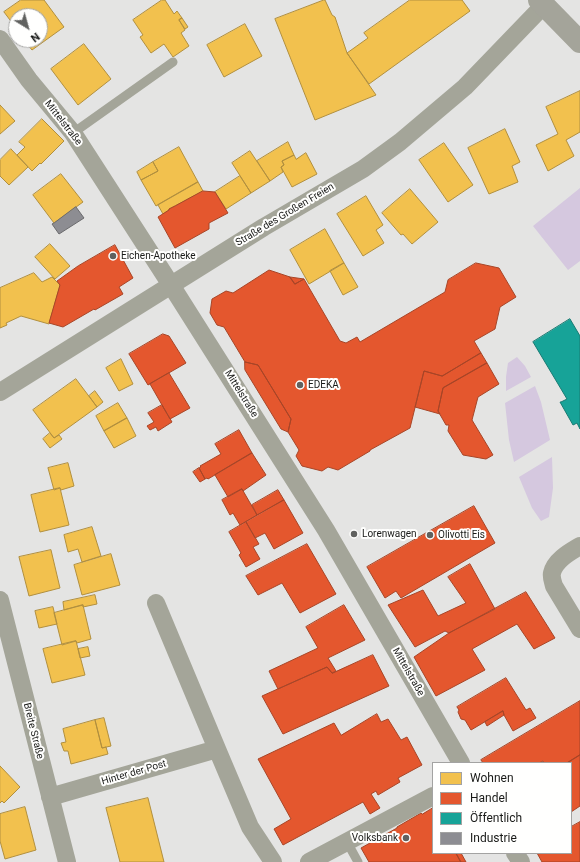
<!DOCTYPE html>
<html>
<head>
<meta charset="utf-8">
<style>
	body { margin:0 }
	#map { position:relative; width:580px; height:862px; overflow:hidden; background:#e4e4e3; font-family:Roboto,sans-serif }
	canvas { display:block }
	.legend { position:absolute; left:432px; top:762px; width:140px; height:92px; box-sizing:border-box; background:#fffffe; border:1px solid #a3a3a2; margin:0; padding:5px 7px; list-style:none; font-size:12px; color:#191a18 }
	.legend li { display:flex; align-items:center; gap:8px; height:20px }
	.legend b { width:20px; border:1px solid #a3a3a2 }
	.north { position:absolute; left:8px; top:8px; width:40px; height:40px; box-sizing:border-box; background:#fffffe; border:1px solid #a3a3a2; border-radius:50%; rotate:143deg; font-size:11px; font-weight:700; line-height:16px; text-align:center; color:#191a18 }
	.north::after { content:''; display:block; margin:auto; width:14px; height:18px; background:#60615f; clip-path:polygon(50% 0,100% 100%,50% 72%,0 100%) }
</style>
</head>
<body>
<div id="map">
<canvas width="580" height="862"></canvas>
<ul class="legend">
<li><b style="height:11px;background:#f2c14e"></b>Wohnen</li>
<li><b style="height:11px;background:#e4572e"></b>Handel</li>
<li><b style="height:11px;background:#17a398"></b>Öffentlich</li>
<li><b style="height:11px;background:#8d8d92"></b>Industrie</li>
</ul>
<div class="north">N</div>
</div>
<script>
const g = document.querySelector('canvas').getContext('2d');
g.lineJoin = 'round';
function fill(path, color) { g.fillStyle = color; g.fill(path, 'evenodd'); }
function strokePath(path, color, width, dash) { g.strokeStyle = color; g.lineWidth = width; g.lineCap = dash ? 'butt' : 'round'; g.setLineDash(dash || []); g.stroke(path); }
function drawText(font, color, halo, rows, align = 'center') {
  g.font = font + ' Roboto,sans-serif'; g.lineWidth = 4; g.setLineDash([]); g.textBaseline = 'middle'; g.strokeStyle = halo; g.fillStyle = color; for (const [text, x, y, turn = 0] of rows) {
    g.save(); g.translate(x, y); g.rotate((+turn || 0) * Math.PI / 180); g.textAlign = isNaN(turn) ? turn : align; if (halo) g.strokeText(text, 0, 0); g.fillText(text, 0, 0); g.restore();
  }
}
const green = new Path2D(`
	M580,188V261L568,270L533,226Z
	M517,357L525,366L531,377L506,391V377L508,363Z
	M535,386L541,402L550,440L514,462L509,440L505,403Z
	M552,457L553,488L549,517L541,521L532,508L519,477Z`);
const homes = new Path2D(`
	M21,0H44L64,27L32,50L24,40H40V16H16V28L4,12Z
	M162,0H165L174,14L177,11L182,18L179,20L185,30L181,33L189,46L173,57L164,44L151,53L140,37L143,35L133,20Z
	M324,0H325L332,15L335,17L347,53L376,95L315,120L275,19Z
	M410,0H462L470,11L369,84L347,53L368,38L364,33Z
	M182,18L188,27L185,29L179,20Z
	M245,24L262,56L224,77L207,45Z
	M84,44L111,79L78,105L51,69Z
	M580,91V132L566,140L574,156L548,171L536,145L558,134L546,107Z
	M0,105L15,121L0,134Z
	M42,119L64,141L41,164L40,163L32,171L17,155L25,147L19,142Z
	M505,129L520,162L512,166L518,182L489,194L468,148Z
	M288,142L294,155L282,161L284,165L281,167L283,172L270,181L257,161Z
	M444,143L473,185L448,202L419,160Z
	M179,147L198,182L156,206L141,180L158,171L153,162Z
	M11,149L28,167L9,185L0,176V160Z
	M250,151L270,181L251,193L232,163Z
	M306,153L317,174L292,187L281,167L284,165L282,161L294,155L296,159Z
	M153,162L158,171L141,180L137,172Z
	M61,174L83,202L54,223L33,195Z
	M240,176L251,193L226,209L215,192Z
	M198,182L203,191L175,206L169,209V210L163,214L158,205Z
	M410,189L438,222L412,244L403,234L401,235L382,213Z
	M366,196L383,225L376,230L384,243L363,256L337,214Z
	M325,229L344,263L309,284L290,250Z
	M50,244L70,266L55,279L35,257Z
	M344,263L358,287L343,295L330,271Z
	M34,273L42,282L52,277L60,285L49,324L21,316L6,323L7,325L0,328V288Z
	M121,359L133,384L119,391L106,368Z
	M76,379L97,407L54,438L33,410Z
	M95,391L103,402L97,407L89,396Z
	M118,403L127,418L104,431L96,416Z
	M127,418L136,436L114,448L104,431Z
	M50,433L54,438L59,435L62,439L50,448L43,439Z
	M68,463L74,486L61,490L60,488L54,490L48,468Z
	M60,488L69,525L40,532L31,495Z
	M92,527L101,556L82,562L78,549L68,552L64,535Z
	M51,550L60,588L29,596L19,557Z
	M111,554L120,585L82,595L74,565Z
	M95,595L97,604L83,607V605L64,610L63,602Z
	M83,605L91,639L77,643L76,641L62,645L54,613Z
	M53,607L57,624L39,628L35,611Z
	M76,641L85,675L52,683L43,649Z
	M88,647L90,656L80,658L78,649Z
	M104,718L111,746L102,748L95,720Z
	M95,720L102,748L106,747L108,754L71,764L68,751H64L61,743L66,742L63,729Z
	M0,766L20,787L4,803L2,801L0,803Z
	M148,798L164,862H120L106,808Z
	M25,807L36,850L5,859L0,841V814Z`);
const shops = new Path2D(`
	M203,191L215,192L228,213L209,223V229L175,248L158,217L169,210V209L175,206Z
	M115,245L133,278L119,287L123,294L95,310L94,309L63,327L49,323L60,285L57,281L78,266Z
	M476,263L499,268L516,297L500,307L495,329L474,341L481,353L442,376L424,371L410,428L370,450V451L338,470L328,467L322,471L302,466L296,456L299,450L288,432L291,419L258,365L245,362L224,327L217,325L210,313L212,299L226,291L233,293L269,270L290,277L295,284L304,279L340,341L346,343L357,337L360,342L445,292L448,280Z
	M290,277L304,279L295,284Z
	M163,334L169,336L186,363L148,385L129,354Z
	M481,353L487,363L443,388L438,411L440,414L415,407L424,371L442,376Z
	M245,362L258,365L291,419L288,432L281,429L245,370Z
	M487,363L499,384L478,397L472,420L493,455L486,459L463,455L448,431L449,425H446L438,411L443,388Z
	M169,373L190,408L170,419L150,384Z
	M162,405L172,422L158,431L156,427L150,430L147,426L154,422L148,413Z
	M239,430L252,453L208,479L207,478L205,479L199,468L201,467L200,466L221,454L215,444Z
	M252,453L266,475L243,491L242,489L228,497L215,475Z
	M199,468L205,479L200,482L193,472Z
	M242,489L257,515L240,525L233,513L230,515L222,500Z
	M278,490L284,500L257,515L252,505Z
	M284,500L303,533L274,549L265,533L255,538L246,522Z
	M474,506L495,543L401,598L396,591L385,598L367,567Z
	M246,522L259,544L253,547L260,559L246,567L239,555L241,553L229,532Z
	M307,544L336,594L300,613L282,583L258,595L246,576Z
	M470,564L495,609L449,633L445,631L415,647L388,605L423,590L438,616L466,603L448,577Z
	M526,592L555,638L534,649L517,624L472,649L485,670L436,696L414,657L449,633Z
	M344,605L365,640L328,658L336,671L332,673L327,667L278,689L269,671L318,648L306,627Z
	M373,655L389,686L283,734L262,696L327,667L332,673Z
	M506,678L526,710L530,708L536,718L513,731L504,715L503,711L471,730L465,720L461,719L458,712L459,710L457,707Z
	M580,701V755L567,763H544L543,761L539,763H483L481,760Z
	M503,711L504,715L487,726L485,722Z
	M377,714L381,722L388,719L401,740L407,737L422,765L398,778L400,782L378,795L376,791L371,794L380,808L370,814L363,802L283,845L274,829L291,819L258,759L334,723L341,735Z
	M580,755V806L571,812V763H567Z
	M433,808V853H456L461,862H369L361,848L397,828V827L421,813L422,814Z
	M580,822V862H542L537,853H571V827Z
	M456,853H461L466,862H461Z`);
const public = new Path2D(`
	M570,319L580,336V429L577,423L573,425L560,402H561L567,399L533,342Z`);
const industry = new Path2D(`
	M76,207L84,218L59,234L52,224L54,223Z`);
const service = new Path2D(`
	M73,133L173,62
	M347,842L358,862`);
const minor = new Path2D(`
	M0,39L29,80L73,133L171,285L326,530L461,763
	M0,392L264,227L363,169L400,142L465,87L544,5
	M580,546C570,552 555,560 552,573C551,577 553,582 554,586L580,629
	M0,600L67,862
	M156,603L217,749
	M50,797L217,749L250,827L273,862
	M515,853L521,862
	M309,862L433,796`);
const secondary = new Path2D(`
	M539,0L580,42`);
const markers = [
	[113,256,4,"#60615f"],
	[300,385,4,"#60615f"],
	[354,534,4,"#60615f"],
	[430,535,4,"#60615f"],
	[406,838,4,"#60615f"]
];
const streetNames = [
	["Mittelstraße",63,123,52],
	["Straße des Großen Freien",285,215,-31],
	["Mittelstraße",241,394,58],
	["Mittelstraße",408,672,60],
	["Breite Straße",33,731,76],
	["Hinter der Post",134,773,-16]
];
const poiNames = [
	["Eichen-Apotheke",121,256],
	["EDEKA",308,385],
	["Lorenwagen",362,534],
	["Olivotti Eis",438,535],
	["Volksbank",398,838,"right"]
];
fill(green, '#d5c8df');
fill(homes, '#f2c14e');
strokePath(homes, '#b18f3e', 1);
fill(shops, '#e4572e');
strokePath(shops, '#a74527', 1);
fill(public, '#17a398');
strokePath(public, '#187a72', 1);
fill(industry, '#8d8d92');
strokePath(industry, '#6a6a6d', 1);
strokePath(service, '#a4a599', 9);
strokePath(minor, '#a4a599', 18);
strokePath(secondary, '#a4a49a', 22);
for (const [x, y, r, color] of markers) { const dot = new Path2D(); dot.arc(x, y, r, 0, 2 * Math.PI); g.fillStyle = color; g.fill(dot); strokePath(dot, '#fffffe', 1.5); }
drawText('10px', '#191a18', '#fffffe', streetNames);
drawText('10px', '#191a18', '#fffffe', poiNames, 'left');
</script>
</body>
</html>
